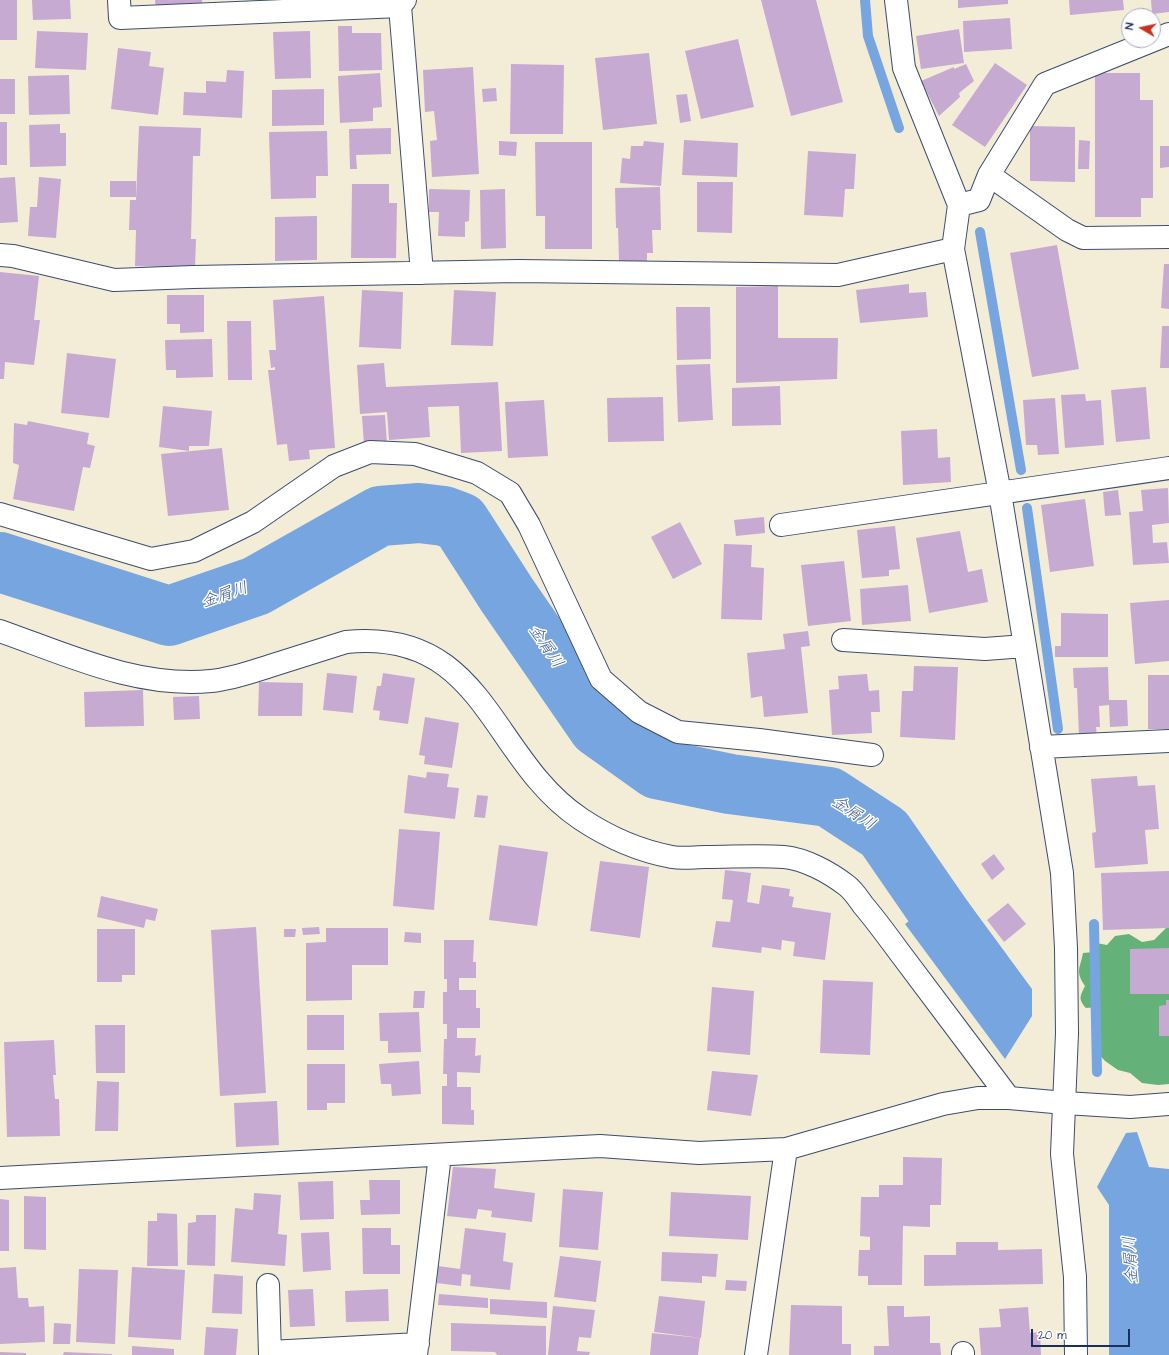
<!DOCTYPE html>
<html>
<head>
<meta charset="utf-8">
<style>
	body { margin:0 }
	#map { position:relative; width:1169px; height:1355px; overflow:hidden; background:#f3edd8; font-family:"Architects Daughter",sans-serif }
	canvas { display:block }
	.north { position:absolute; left:1121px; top:8px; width:40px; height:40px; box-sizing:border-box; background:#fff; border:1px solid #a4acbf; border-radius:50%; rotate:279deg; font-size:11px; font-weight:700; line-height:16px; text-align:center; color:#1b2f5e }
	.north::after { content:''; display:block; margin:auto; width:14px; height:18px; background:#c8321e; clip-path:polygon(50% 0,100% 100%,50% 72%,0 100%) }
	.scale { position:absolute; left:1031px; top:1329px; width:99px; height:18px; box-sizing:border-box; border:2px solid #1b2f5e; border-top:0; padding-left:5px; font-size:12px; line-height:14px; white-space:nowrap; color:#1b2f5e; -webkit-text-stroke:3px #fff; paint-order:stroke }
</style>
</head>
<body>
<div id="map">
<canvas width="1169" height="1355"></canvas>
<div class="north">N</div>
<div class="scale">20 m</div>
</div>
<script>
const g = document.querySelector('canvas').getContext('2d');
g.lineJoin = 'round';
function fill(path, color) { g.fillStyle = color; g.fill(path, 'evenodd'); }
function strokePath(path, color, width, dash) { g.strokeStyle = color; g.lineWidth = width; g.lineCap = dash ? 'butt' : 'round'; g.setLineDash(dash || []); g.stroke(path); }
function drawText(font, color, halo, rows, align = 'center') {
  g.font = font + ' "Architects Daughter","Klee One",sans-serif'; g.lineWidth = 3; g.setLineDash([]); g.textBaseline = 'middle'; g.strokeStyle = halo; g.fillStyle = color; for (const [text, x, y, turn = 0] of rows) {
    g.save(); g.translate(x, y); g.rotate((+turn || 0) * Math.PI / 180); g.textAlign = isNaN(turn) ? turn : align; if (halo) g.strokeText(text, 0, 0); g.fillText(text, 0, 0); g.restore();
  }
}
const forest = new Path2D(`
	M1166,928H1169V1084L1158,1085L1142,1083L1130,1073L1118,1070L1105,1061L1097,1052V1028L1100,1024C1097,1018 1095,1014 1098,1007L1086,1008C1078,999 1080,996 1085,986C1075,971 1080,969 1083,953L1094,952L1096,943L1107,945L1115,936L1129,934L1142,942L1154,940Z`);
const water = new Path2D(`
	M957,887L1032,989V1016L1005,1059L905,924Z
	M1137,1132L1149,1167L1169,1169V1355H1109V1205L1097,1187L1126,1133Z`);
const stream = new Path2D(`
	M865,0L868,36L899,128
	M980,232L1021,470
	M1027,508L1058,729
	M1094,924L1097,1072`);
const river = new Path2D(`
	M0,562L169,616L256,586L380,516L419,513L444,516L460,522L507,595L598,727L657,769L730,784L829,797L884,833L955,936L982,972`);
const building = new Path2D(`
	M0,0H17V40H0Z
	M32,0H70L71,19L33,20Z
	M155,0H202L203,9L156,13Z
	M761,0H816L843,102L791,116Z
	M958,0H1008V4L958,8Z
	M1069,0H1123L1124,10L1070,15Z
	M1151,0H1169V12L1152,14Z
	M1010,18L1012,49L964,52L963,21Z
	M338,26H352V33H381L382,70L339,71Z
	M959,29L964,63L921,69L916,36Z
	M37,31L88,33L86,70L35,68Z
	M310,31L311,78L275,79L273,32Z
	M738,39L754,107L701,119L685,51Z
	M118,48L151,52L149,66L164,68L158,115L111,109Z
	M649,53L657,124L603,130L595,58Z
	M995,63L1027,85L985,147L952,125Z
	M511,64L564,65L563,134H510Z
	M966,64L974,81L959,93L960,97L939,116L921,81L954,67V69Z
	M473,67L479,174L432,177L430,141L437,140L434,111L425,112L423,70Z
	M227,70L244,71L242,118L183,115L184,92L206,93V81L226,82Z
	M380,73L382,107L373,108V121L340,123L338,76Z
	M1095,73H1140V100H1153V198H1141V217H1095Z
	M69,75L70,114L29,115L28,76Z
	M0,79H15V114H0Z
	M496,88L497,101L483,102L482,89Z
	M324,89V125L272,126V90Z
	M687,94L691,121L680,123L676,95Z
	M0,122H7V165H0Z
	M60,124V133H66V166L30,167L29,125Z
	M139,126L201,128L200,156H193L191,239H196L195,268L135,266L136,230H129L130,200H136Z
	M1030,126L1075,127V182L1030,181Z
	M391,128V154L356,155L357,169H350L349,129Z
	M327,131L328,176H316V198L271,199L269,132Z
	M684,140L738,143L737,177L682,175Z
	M1079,140L1090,141L1089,169H1078Z
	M499,141L517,142L516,156L499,155Z
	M644,141L664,143L661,186L620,183L622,158L630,159L631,146H643Z
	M535,142H592V249H545V216H536Z
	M1160,146H1169V167L1160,168Z
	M808,151L856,154L854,189H845L843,217L804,215Z
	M15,177L18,222L0,223V178Z
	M39,177L61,179L56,238L28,236L30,207H37Z
	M110,181H136V197H110Z
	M697,182H733L732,233L697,232Z
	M352,184H389V203H397L396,258H351Z
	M660,187L661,230H652L653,253H647V262H619L618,228H616L615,188Z
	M429,189L470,190L469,221L465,222V237L438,236L439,212H429Z
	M505,189L506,248L481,249L480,190Z
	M317,216V260L275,261V217Z
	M1057,245L1079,369L1032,377L1010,253Z
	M1164,264H1169V309L1161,308Z
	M0,272L39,276L34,320H40L34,365L5,362L4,379H0Z
	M909,284V293L926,292L928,317L860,323L856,290Z
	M778,286V338H838L837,379L736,383V287Z
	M362,290L403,292L401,349L359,347Z
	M454,290L496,292L493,346L451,345Z
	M167,295H204V332L180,333V324H167Z
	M324,296L335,448L309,450L310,459L289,461L287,444L277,445L268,370H275V367L271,368L269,350H276L273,300Z
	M676,307H710L711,359L677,360Z
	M227,321H251L252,380H228Z
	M1162,326H1169V368H1160Z
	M212,339L213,377L176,378V370H166L165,340Z
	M67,353L116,359L109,418L61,413Z
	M384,363L386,387L498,382L502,451L461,453L459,406L428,407L430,437L389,440L387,412L360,414L357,365Z
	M710,364L713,420L678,422L676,365Z
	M780,386L781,425L732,426V388Z
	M1146,387L1150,439L1116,442L1111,390Z
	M1085,394L1086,401L1101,400L1104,445L1065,448L1061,395Z
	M663,397L664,441L608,442L607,398Z
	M1055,398L1059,454L1038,455L1037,445H1026L1023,400Z
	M544,400L548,456L508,458L505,402Z
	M163,406L212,411L209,446H189V451L159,447Z
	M385,415L387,444L364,445L362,416Z
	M28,421L89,433L87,444L95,446L90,468L83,467L74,511L13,499L19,465L13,463L14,423L27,425Z
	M937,429L938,458L950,457L951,482L903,485L901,431Z
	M222,448L229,510L168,516L161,454Z
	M1168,488L1169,523L1152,525L1153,543L1167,542L1169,563L1133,565L1129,512L1143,511L1141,490Z
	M1118,490L1121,515L1105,516L1103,492Z
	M1085,499L1094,566L1050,572L1041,505Z
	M764,517L765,533L736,536L734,520Z
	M680,522L702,564L673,579L651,537Z
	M895,526L900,569L889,570V576L862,578L857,530Z
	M960,531L968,572L982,569L988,602L929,613L916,538Z
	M724,544L752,545L751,567L764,568L762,620L721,619Z
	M844,561L851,621L808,626L801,565Z
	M908,585L911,621L862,625L860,589Z
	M1169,600V661L1135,664L1130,603Z
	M1061,613L1108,614V657H1055V646H1061Z
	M808,631L810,646L801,647L808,713L764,717L762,696L751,698L747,653L785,649L783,634Z
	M914,666L958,667L955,740L900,737L902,691H913Z
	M1108,667L1109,700H1127L1128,726L1110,727L1109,705L1099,706L1100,727H1096L1097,736H1079L1077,688H1074L1073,668Z
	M327,673L357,676L353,713L323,710Z
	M383,673L415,678L408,724L379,720L380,711L373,710L377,686H381Z
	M867,674L869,691L879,690L880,712H871L872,733L832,735L829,690L839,689L838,676Z
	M1148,675H1169V729H1148Z
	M259,682L303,683L302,716H258Z
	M143,690L144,726L85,727L84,692Z
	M199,696L200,719L174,720L173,697Z
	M425,717L459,723L452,768L424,764L425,756L419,755Z
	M427,772L449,774L447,787L459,788L455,819L404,813L408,775L426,778Z
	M1137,776L1138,786L1155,785L1159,829L1145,830L1148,864L1095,868L1092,833L1096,832L1091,779Z
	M477,795L488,796L485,818L474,817Z
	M399,829L440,832L434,910L393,906Z
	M499,845L548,852L537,926L489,920Z
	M994,854L1005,869L992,880L981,864Z
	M600,861L649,867L640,938L590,931Z
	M725,870L751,873L747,902L759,904L762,885L790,889L789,896L794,897L792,907L831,913L825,960L793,956L795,942L782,940L781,950L762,947L761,953L712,947L716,921L730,922L733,900L722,899Z
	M1169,871V928L1103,930L1101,873Z
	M101,896L158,909L155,921L146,919L144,928L97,917Z
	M1008,903L1026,924L1004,942L987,920Z
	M256,927L266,1093L220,1096L211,930Z
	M319,927L320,934L303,935L302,928Z
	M326,928H388V965H352V1000L306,1001V943L326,942Z
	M97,929H135V975H122V982H97Z
	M284,929H296L295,937H284Z
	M405,932L421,933V943L404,942Z
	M444,940H474L473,962H476V978H459V990H476V1008H480V1028H457V1038H476L475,1056L481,1055L480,1073L457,1072V1087H471V1110H474V1125L442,1124V1086H447V1074H443L444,1039H447V1024H443V992H447V979H444Z
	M1169,948V994H1130V949Z
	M823,980L873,982L870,1055L820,1053Z
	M712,987L754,991L750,1055L707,1051Z
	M414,991H425L424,1008H413Z
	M1166,1000H1169V1036H1159V1006L1166,1005Z
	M419,1012L421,1052L388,1053V1041H380L379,1013Z
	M307,1015H344V1050H307Z
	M95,1025H125V1073H96Z
	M54,1040L56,1075H53L55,1099H59L60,1136L7,1137L4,1042Z
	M419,1061L421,1094L392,1096L391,1084H381L379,1064Z
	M307,1064H345V1103H327V1110H307Z
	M712,1071L758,1075L751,1116L707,1110Z
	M97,1081L119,1082L118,1131H95Z
	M277,1101L279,1145L236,1147L234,1103Z
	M903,1157L942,1158L941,1205H930V1227L903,1226L902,1285H868V1276H858L859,1250H870V1237L860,1236L861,1197H879V1185H903Z
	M453,1167L496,1169L494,1188L535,1193L532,1222L491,1217L492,1211L478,1209L476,1219L447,1216Z
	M369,1180H400V1214L361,1215L360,1200H370Z
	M333,1181L334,1219L300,1220L298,1182Z
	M563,1189L603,1192L598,1250L559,1247Z
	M671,1192L751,1196L748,1240L669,1236Z
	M254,1193L281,1195L278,1234L287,1235L285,1266L231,1262L235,1208L253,1210Z
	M24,1196L46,1197V1250L24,1249Z
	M0,1199L9,1200V1251H0Z
	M157,1213L177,1214L178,1266H147L148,1221H157Z
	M196,1215H216L215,1266L187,1265L188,1223L196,1222Z
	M362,1228H391V1245H400V1274H363Z
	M465,1228L506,1233L503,1261L513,1263L510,1290L470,1286L471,1275L462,1274L461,1286L437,1283L438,1266L460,1269Z
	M329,1232L331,1270L303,1272L301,1233Z
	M956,1242H998V1250L1042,1249L1043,1284L924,1286V1255H956Z
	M662,1252L718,1254L716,1277L702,1276V1283L661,1281Z
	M560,1256L601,1261L596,1302L554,1297Z
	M16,1267L18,1298H28L29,1307L44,1306L45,1342L0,1344V1268Z
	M132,1267L185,1270L181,1340L128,1337Z
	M79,1269L118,1270L115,1344L76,1342Z
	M214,1274L243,1276L242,1314L212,1313Z
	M726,1280L747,1281L746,1291L725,1290Z
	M313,1289L315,1326L290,1327L288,1290Z
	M388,1289L389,1321L346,1322L345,1291Z
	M439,1294L488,1298V1308L438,1305Z
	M659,1296L705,1301L701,1338L654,1332Z
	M490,1299L547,1302V1318L490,1314Z
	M791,1305L842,1306V1344H851V1355H789Z
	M553,1306L595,1310L591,1338L579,1337L577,1351L590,1352L589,1355H548Z
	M887,1306H904V1317L930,1316V1343H940L941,1355H874V1346H889Z
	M1028,1307L1030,1333L1040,1332L1041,1355H981L979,1328L1001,1327L999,1309Z
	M54,1323L71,1324L70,1344H53Z
	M451,1323L546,1326V1355H497L495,1352L451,1351Z
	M206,1327L238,1329L236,1355H204Z
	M652,1333L700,1338L698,1355H650Z
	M132,1346L174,1349V1355H132Z
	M0,1352L26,1353V1355H0Z
	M64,1352L112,1354V1355H63Z`);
const street = new Path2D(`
	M119,0L120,18L400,6
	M405,0L400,6L422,273
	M896,0L904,68L959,205L953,249L1000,493L1062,873L1066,948L1067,1033L1062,1154L1075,1277L1076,1355
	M989,175L1067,230L1083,238L1169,237
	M959,205L979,200L989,175L1045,84L1169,34
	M0,255L13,256L114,280L193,277L518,271L838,275L953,249
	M0,514L151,559L194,551L253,522L334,466L370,452L415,454L477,473L510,493L529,525L601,679L639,712L678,732L759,740L872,755
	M781,525L1169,468
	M0,631C68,655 137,688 211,681C232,679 251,672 270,666C296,658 321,650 346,642C486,628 489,758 581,819C608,837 640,851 672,857C683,859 695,857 706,857C732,857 758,855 784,857C805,859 829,872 846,885C853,890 858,898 863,905C875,919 886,934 897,949C934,999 972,1048 1009,1098
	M843,640L985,649L1025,646
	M1041,747L1169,741
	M0,1178L600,1146L699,1153L786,1149L943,1104L978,1098H1009L1065,1103L1130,1107L1169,1104
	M268,1285L270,1355
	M270,1352L418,1344
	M963,1353V1355
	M416,1355L440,1155
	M756,1355L786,1149`);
const waterNames = [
	["金屑川",225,596,-19],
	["金屑川",545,647,56],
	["金屑川",853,814,33],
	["金屑川",1132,1260,-94]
];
fill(forest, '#65b17a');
fill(water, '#76a5e0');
strokePath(stream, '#76a5e0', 10);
strokePath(river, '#76a5e0', 60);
fill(building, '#c6aad2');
strokePath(street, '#3b4c70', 24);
strokePath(street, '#fff', 22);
drawText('italic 16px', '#3f5e92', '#fff', waterNames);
</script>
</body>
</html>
